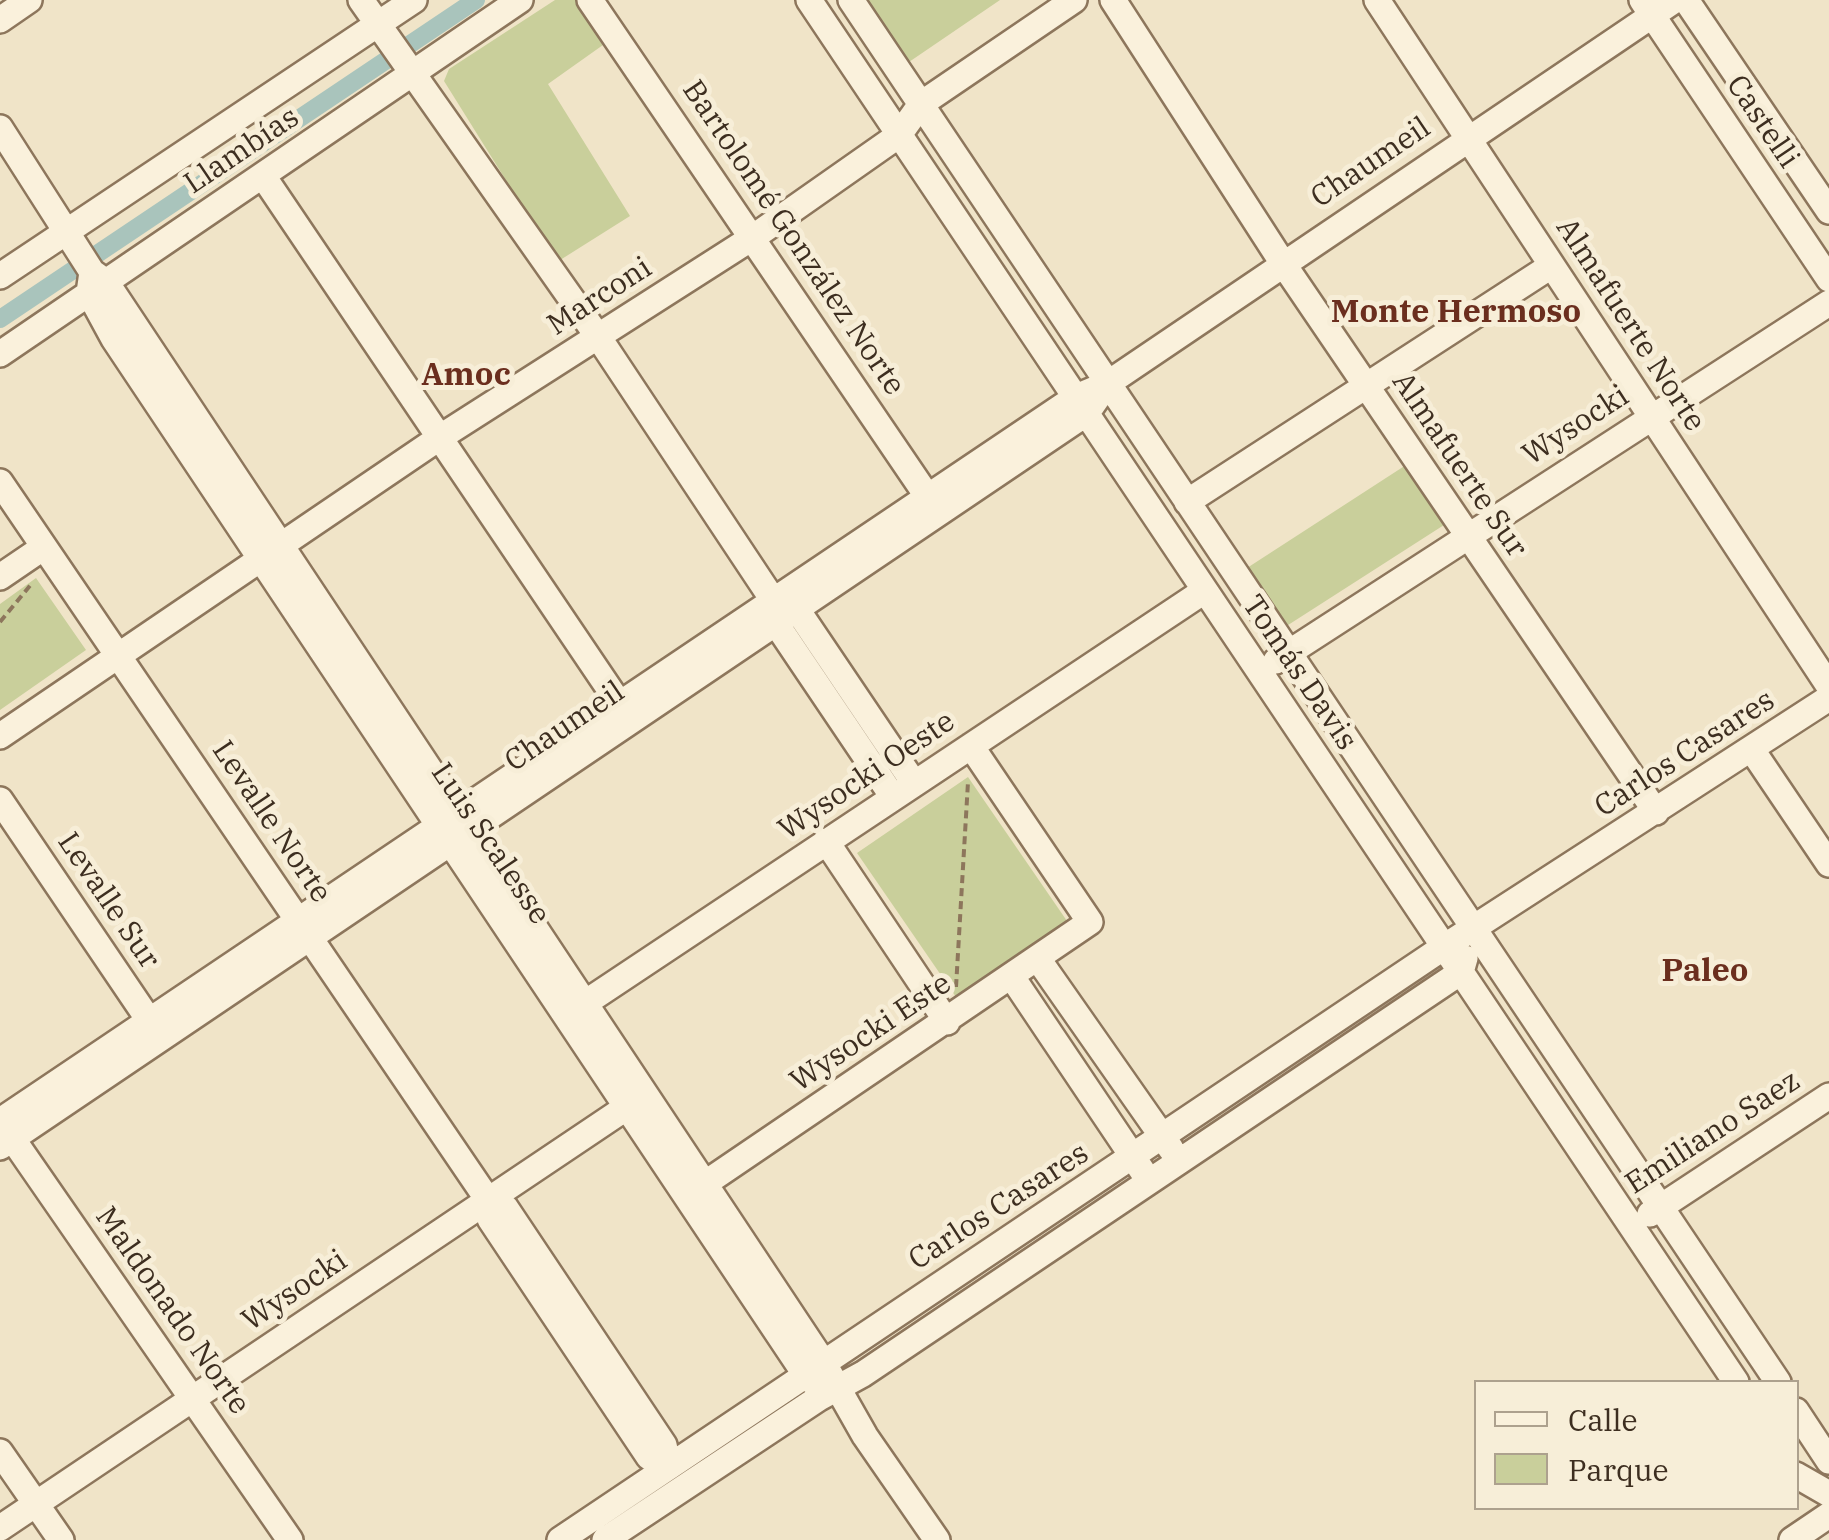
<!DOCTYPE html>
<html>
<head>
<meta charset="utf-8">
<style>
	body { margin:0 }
	#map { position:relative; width:1829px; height:1540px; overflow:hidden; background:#f0e4c8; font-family:"IBM Plex Serif",serif }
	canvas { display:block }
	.legend { position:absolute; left:1474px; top:1380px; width:325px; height:130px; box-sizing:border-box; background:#f7eed8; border:2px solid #ada18e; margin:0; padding:12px 18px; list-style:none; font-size:30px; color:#3d2e20 }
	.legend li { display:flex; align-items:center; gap:20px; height:50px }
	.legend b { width:50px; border:2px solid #ada18e }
</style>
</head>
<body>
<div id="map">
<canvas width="1829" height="1540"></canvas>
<ul class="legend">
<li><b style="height:12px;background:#faf1dc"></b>Calle</li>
<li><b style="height:28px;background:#c9cf9b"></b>Parque</li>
</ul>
</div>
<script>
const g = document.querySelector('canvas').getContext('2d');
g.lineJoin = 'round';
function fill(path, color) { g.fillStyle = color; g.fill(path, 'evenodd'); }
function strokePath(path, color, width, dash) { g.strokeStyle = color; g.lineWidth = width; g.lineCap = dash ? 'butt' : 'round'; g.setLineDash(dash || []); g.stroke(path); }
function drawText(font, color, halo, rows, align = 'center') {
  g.font = font + ' "IBM Plex Serif",serif'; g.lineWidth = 10; g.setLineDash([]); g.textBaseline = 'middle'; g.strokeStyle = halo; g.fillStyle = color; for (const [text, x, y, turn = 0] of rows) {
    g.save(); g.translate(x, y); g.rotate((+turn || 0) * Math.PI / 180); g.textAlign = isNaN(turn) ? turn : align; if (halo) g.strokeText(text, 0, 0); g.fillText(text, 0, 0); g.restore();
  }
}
const green = new Path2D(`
	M555,0H575L603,45L548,84L630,216L557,262L444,81L449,69Z
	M868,0H1000L909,62Z
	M1406,465L1444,525L1285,627L1247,568Z
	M36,578L86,650L0,710V604Z
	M968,777L1067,921L956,997L857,853Z`);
const canal = new Path2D(`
	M0,319L476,0`);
const path = new Path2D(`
	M0,622L33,582
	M956,987L968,782`);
const minor = new Path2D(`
	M361,0L599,338L775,603L777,625L893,797
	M590,0L936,509
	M809,0L1736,1382
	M851,0L1778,1382
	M1113,0L1282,262L1656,812
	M1377,0L1829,686
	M1642,0L1829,279
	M1686,0L1829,211
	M0,20L29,0
	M0,128L92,272L106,282L823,1362L865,1436L937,1540
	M263,176L627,715
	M92,272L89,293L114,339L805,1374L817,1386
	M0,276L414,0
	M0,354L520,0
	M1107,384L1675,0
	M0,482L488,1200L490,1219L649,1457L669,1467L664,1445L505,1207L488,1200
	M1187,502L1551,266
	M0,577L44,547
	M784,606L798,611L914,783
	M1276,661L1829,303
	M0,736L439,438L755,236L899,135L921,104L1074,0
	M1752,750L1829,864
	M0,800L157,1032
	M826,841L947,1022
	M1038,959L1171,1149
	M1012,977L1143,1172
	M570,1013L1204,591
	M0,1121L1076,397L1107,384L1087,413L0,1147
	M3,1125L290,1540
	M691,1193L1090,922L971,746
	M1650,1214L1829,1096
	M1796,1411L1829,1461
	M0,1452L61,1540
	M1796,1475L1829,1494
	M0,1528L627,1107
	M560,1540L1444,947L1829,698
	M605,1540L819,1398L863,1374L1461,972L1465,958
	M1792,1540L1829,1515`);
const streetNames = [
	["Castelli",1762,122,56],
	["Llambías",242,151,-34],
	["Chaumeil",1371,163,-34],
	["Bartolomé González Norte",793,238,56],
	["Marconi",600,297,-33],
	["Almafuerte Norte",1630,325,57],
	["Wysocki",1576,426,-33],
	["Almafuerte Sur",1459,465,56],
	["Tomás Davis",1299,673,56],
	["Chaumeil",565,727,-34],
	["Carlos Casares",1685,754,-33],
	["Wysocki Oeste",867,776,-34],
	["Levalle Norte",271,822,56],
	["Luis Scalesse",490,844,56],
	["Levalle Sur",108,901,56],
	["Wysocki Este",871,1033,-34],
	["Emiliano Saez",1713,1133,-33],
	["Carlos Casares",999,1207,-33],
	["Wysocki",295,1291,-34],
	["Maldonado Norte",172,1311,55]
];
const neighbourhoodNames = [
	["Monte Hermoso",1456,313],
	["Amoc",466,376],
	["Paleo",1705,972]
];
fill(green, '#c9cf9b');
strokePath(canal, '#a9c4bc', 18);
strokePath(minor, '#8d765c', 30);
strokePath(path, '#8d765c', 4, [8, 5]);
strokePath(minor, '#faf1dc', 25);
drawText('30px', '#3d2e20', '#f7eed8', streetNames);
drawText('bold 32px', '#6b2e1e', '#f7eed8', neighbourhoodNames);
</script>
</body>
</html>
